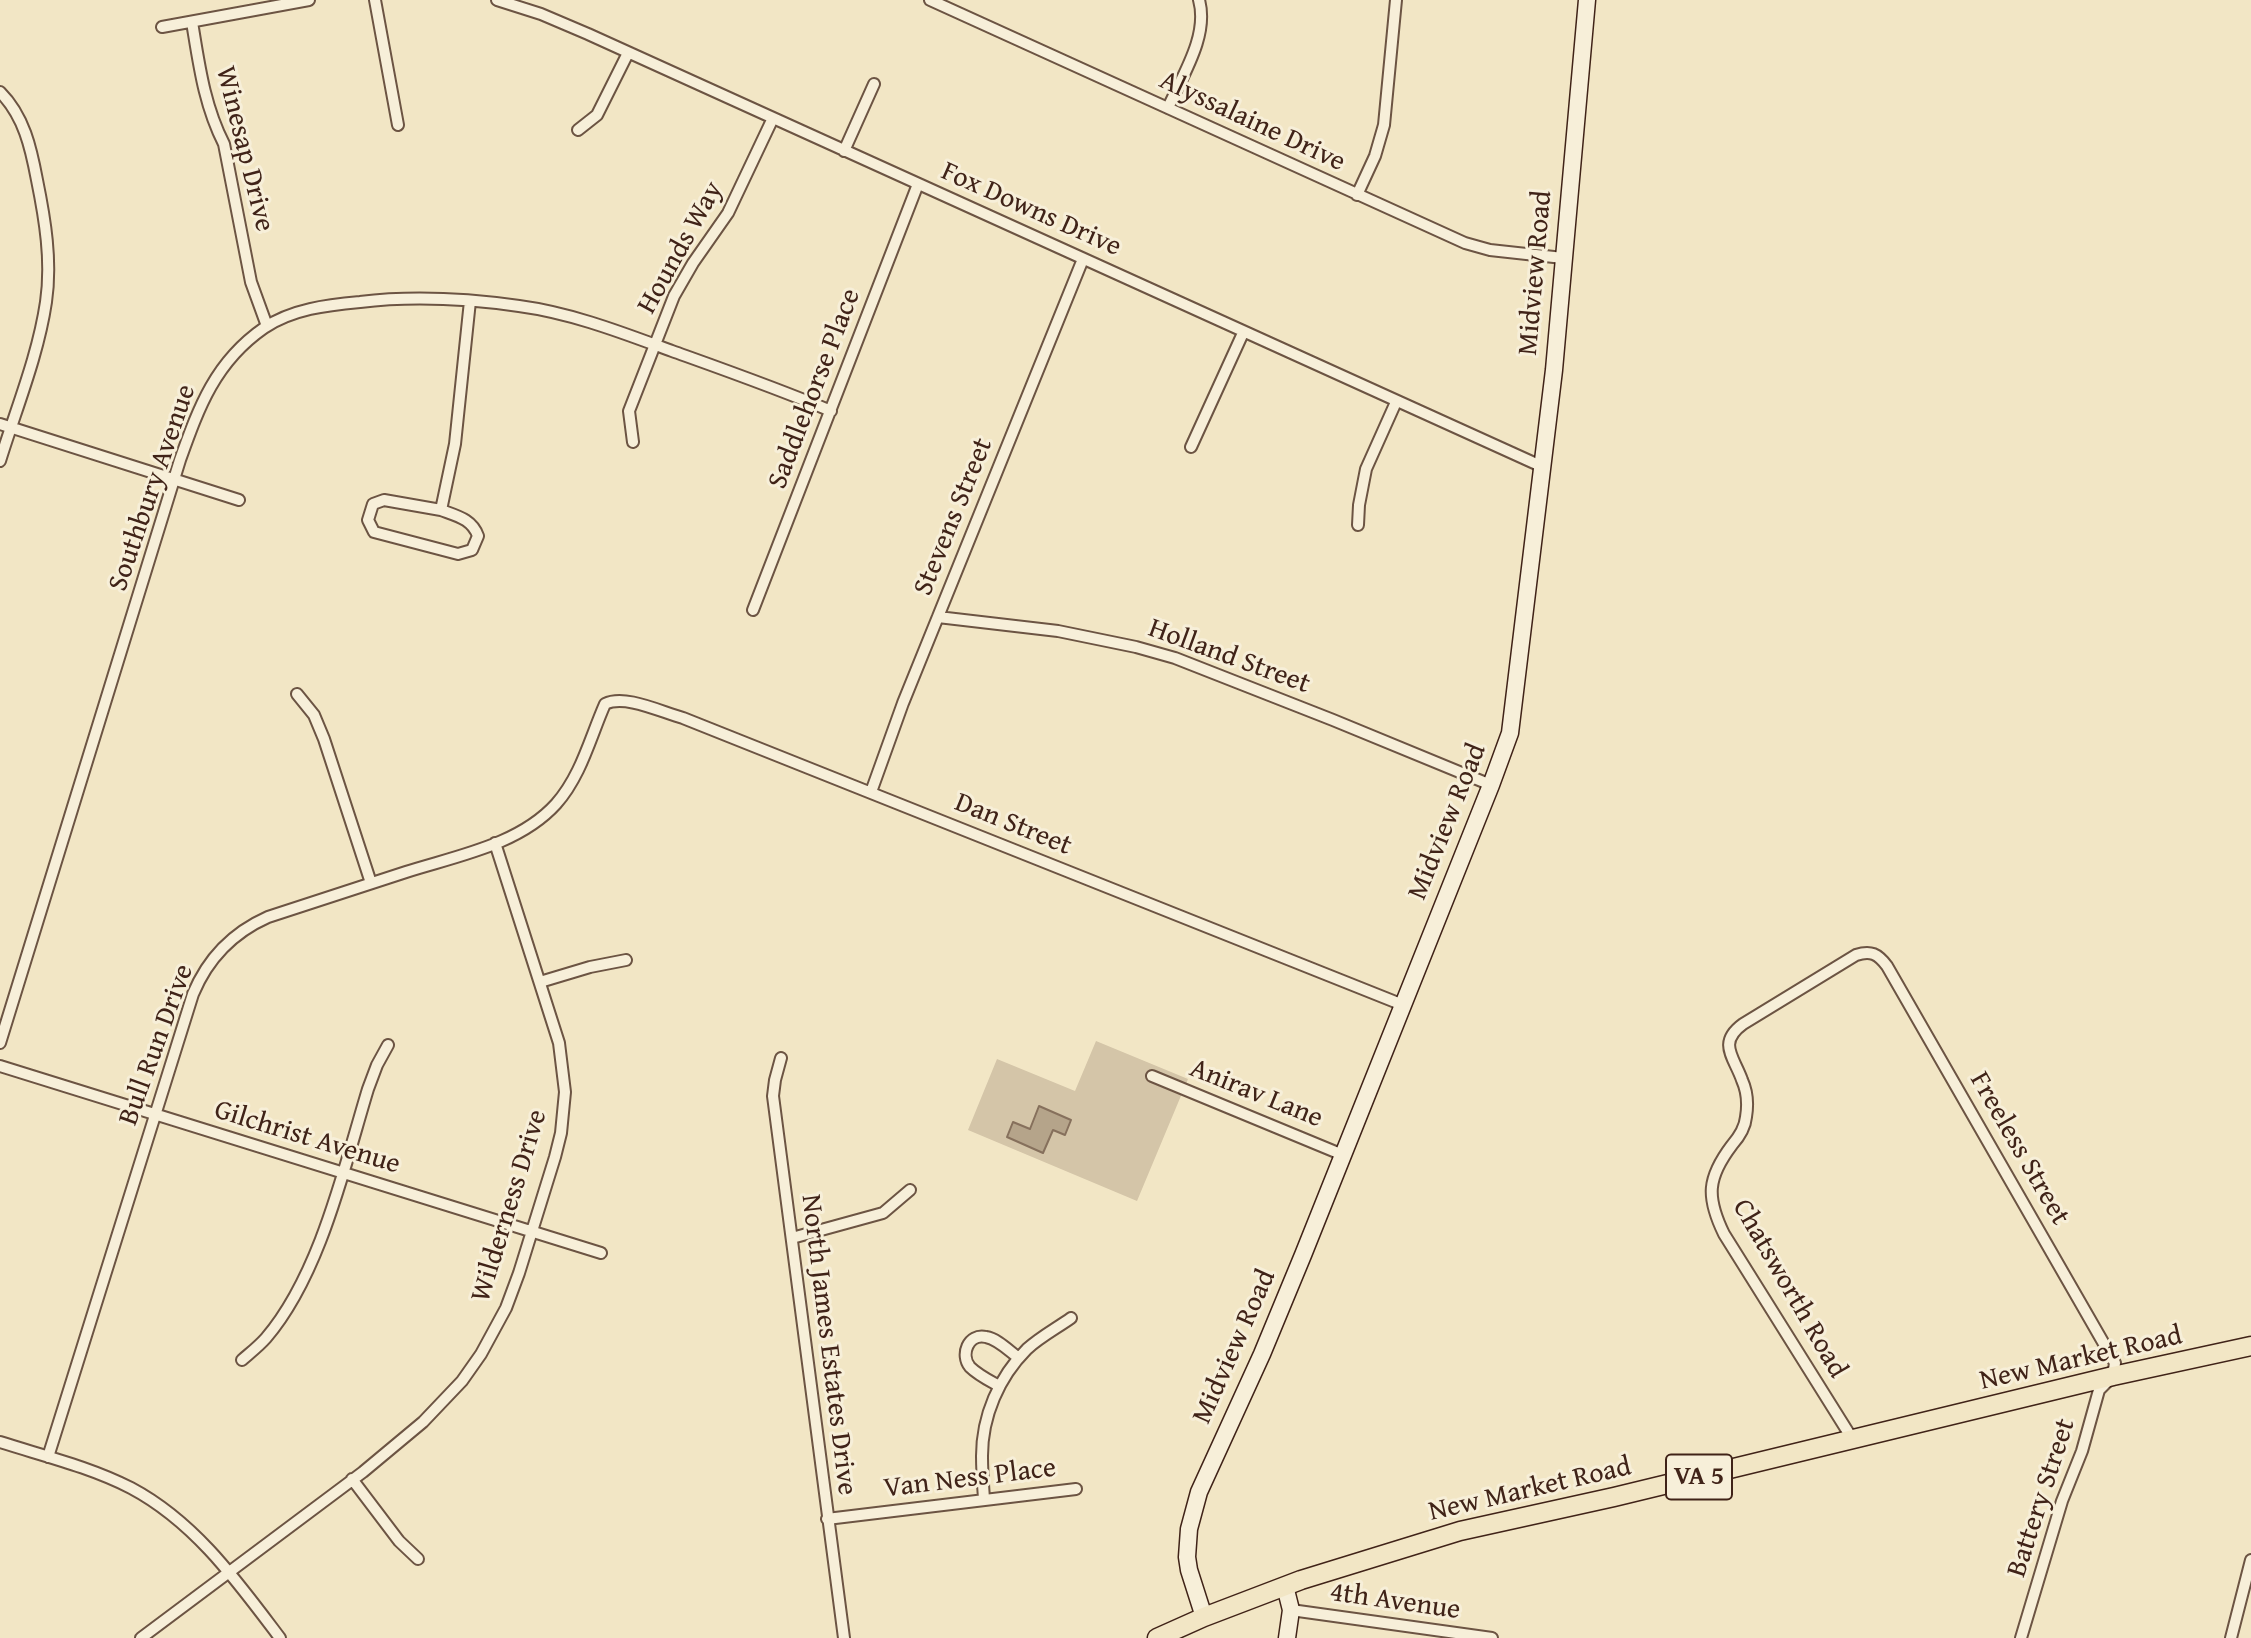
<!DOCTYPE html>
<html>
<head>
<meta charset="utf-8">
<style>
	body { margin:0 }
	canvas { display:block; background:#f2e6c5 }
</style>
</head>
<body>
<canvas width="2251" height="1638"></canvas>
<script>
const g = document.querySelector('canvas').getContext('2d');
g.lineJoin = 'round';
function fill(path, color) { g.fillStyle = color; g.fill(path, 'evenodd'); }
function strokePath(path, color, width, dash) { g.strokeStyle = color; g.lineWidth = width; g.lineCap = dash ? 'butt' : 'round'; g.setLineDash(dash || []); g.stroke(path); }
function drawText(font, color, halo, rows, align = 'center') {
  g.font = font + ' "Gentium Book Plus",serif'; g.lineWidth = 6; g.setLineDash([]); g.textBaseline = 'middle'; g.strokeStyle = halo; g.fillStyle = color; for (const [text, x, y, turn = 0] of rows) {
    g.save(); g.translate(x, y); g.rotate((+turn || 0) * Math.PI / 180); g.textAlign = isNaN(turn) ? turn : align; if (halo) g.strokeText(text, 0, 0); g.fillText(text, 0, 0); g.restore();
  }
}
const green = new Path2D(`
	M1096,1041L1188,1079L1137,1201L968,1130L997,1059L1075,1091Z`);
const water = new Path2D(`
	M1039,1106L1071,1120L1065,1135L1053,1130L1043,1153L1007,1137L1013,1122L1030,1129Z`);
const street = new Path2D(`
	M375,0L398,125
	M497,0L541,14L588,34L1543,467
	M930,0L1465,243L1490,250L1563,258
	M192,22C199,64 204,105 224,144L251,282L267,326
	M162,27L309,0
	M0,92C24,116 31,148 37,180C45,219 52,261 46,302C38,356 16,409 0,461
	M1168,108C1182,76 1209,36 1199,0
	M578,130L597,115L628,53
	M844,151L874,84
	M1357,195L1375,156L1384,125L1396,0
	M0,424L239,500
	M633,442L629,411L674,296L693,263L728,213L773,118
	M1191,447L1243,333
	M441,510C457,516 472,519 478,536L472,550L458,554L374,532L368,520L373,504L384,500L441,510L455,444L470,301
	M1358,525L1359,505L1366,469L1396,402
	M753,610L918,184
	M938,617L1058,631L1136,647L1175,658L1333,720L1491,785
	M297,694L314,715L324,739L371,883
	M871,792L903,703L1083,259
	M540,982L590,967L626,960
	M0,1043L180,460C199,407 215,362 264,328C292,309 327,305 360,302C410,296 469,299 519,306C572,313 623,333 672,351C725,370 779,389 831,411
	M781,1058L775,1080L773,1096L844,1638
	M0,1066L601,1253
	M1152,1076L1343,1155
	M792,1238L883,1213L910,1190
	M242,1360C250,1353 259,1346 266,1338C320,1275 344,1168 368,1089L377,1065L388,1045
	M999,1386C990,1381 978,1375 970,1367C960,1355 968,1333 986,1337C998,1339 1009,1351 1019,1358
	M1853,1440L1724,1234C1706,1197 1707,1178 1732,1145C1739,1137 1745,1128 1746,1117C1748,1105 1747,1091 1742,1080C1734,1057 1717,1043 1743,1024L1856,955C1871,950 1878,954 1887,966L2115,1363L2113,1376L2099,1390L2082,1451L2062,1501L2021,1638
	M0,1442C44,1456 90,1467 131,1488C195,1522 237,1581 280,1638
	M48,1457L193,994C208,958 232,933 268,917C314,902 360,887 406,872C456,856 519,845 556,804C581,776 590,738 605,704C625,694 661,712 683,718L1403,1005
	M352,1479L399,1541L418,1559
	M984,1499C983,1485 982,1471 982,1456C982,1416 999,1377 1027,1349C1040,1337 1057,1328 1071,1318
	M827,1519L1076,1489
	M1291,1610L1492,1638
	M141,1638L363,1472L423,1422L462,1381L481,1354L506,1308L519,1273L555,1157L561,1133L565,1092L559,1043L495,843
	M2231,1638L2251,1560`);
const secondary = new Path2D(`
	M1285,1586L1291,1610L1287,1638
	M1204,1617L1189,1570L1187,1557L1189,1529L1199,1492L1262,1354L1303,1255L1491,785L1510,733L1554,370L1587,0`);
const primary = new Path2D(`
	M1157,1638L1204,1617L1301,1580L1460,1531L1614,1497L2113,1376L2251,1346`);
const shields = [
	[1699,1477,66]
];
const shieldNames = [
	["VA 5",1699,1477]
];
const streetNames = [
	["Alyssalaine Drive",1252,122,25],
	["Winesap Drive",244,149,76],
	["Fox Downs Drive",1031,210,24],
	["Hounds Way",681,248,-61],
	["Midview Road",1536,273,-85],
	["Saddlehorse Place",815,389,-69],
	["Southbury Avenue",153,488,-71],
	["Stevens Street",954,517,-68],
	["Holland Street",1229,657,20],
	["Midview Road",1448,822,-68],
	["Dan Street",1013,825,22],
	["Bull Run Drive",157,1045,-70],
	["Anirav Lane",1256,1094,22],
	["Gilchrist Avenue",307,1138,17],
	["Freeless Street",2019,1149,60],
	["Wilderness Drive",510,1206,-73],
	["Chatsworth Road",1789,1289,60],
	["North James Estates Drive",828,1345,83],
	["Midview Road",1235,1347,-66],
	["New Market Road",2081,1359,-13],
	["Van Ness Place",970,1479,-7],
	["New Market Road",1530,1490,-13],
	["Battery Street",2042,1498,-72],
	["4th Avenue",1395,1602,8]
];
fill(green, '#d4c5a8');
fill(water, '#b5a48a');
strokePath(water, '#86705c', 2);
strokePath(street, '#6c5443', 14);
strokePath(secondary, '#402318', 19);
strokePath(primary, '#402318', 21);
strokePath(street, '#f7efd9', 10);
strokePath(secondary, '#f7efd9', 16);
strokePath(primary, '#f2e6c5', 18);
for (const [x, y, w] of shields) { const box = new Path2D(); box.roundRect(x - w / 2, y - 22.5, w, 45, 5); g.fillStyle = '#f7efd9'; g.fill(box); strokePath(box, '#402318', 2); }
drawText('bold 26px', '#402318', null, shieldNames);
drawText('28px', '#402318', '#f7efd9', streetNames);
</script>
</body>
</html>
